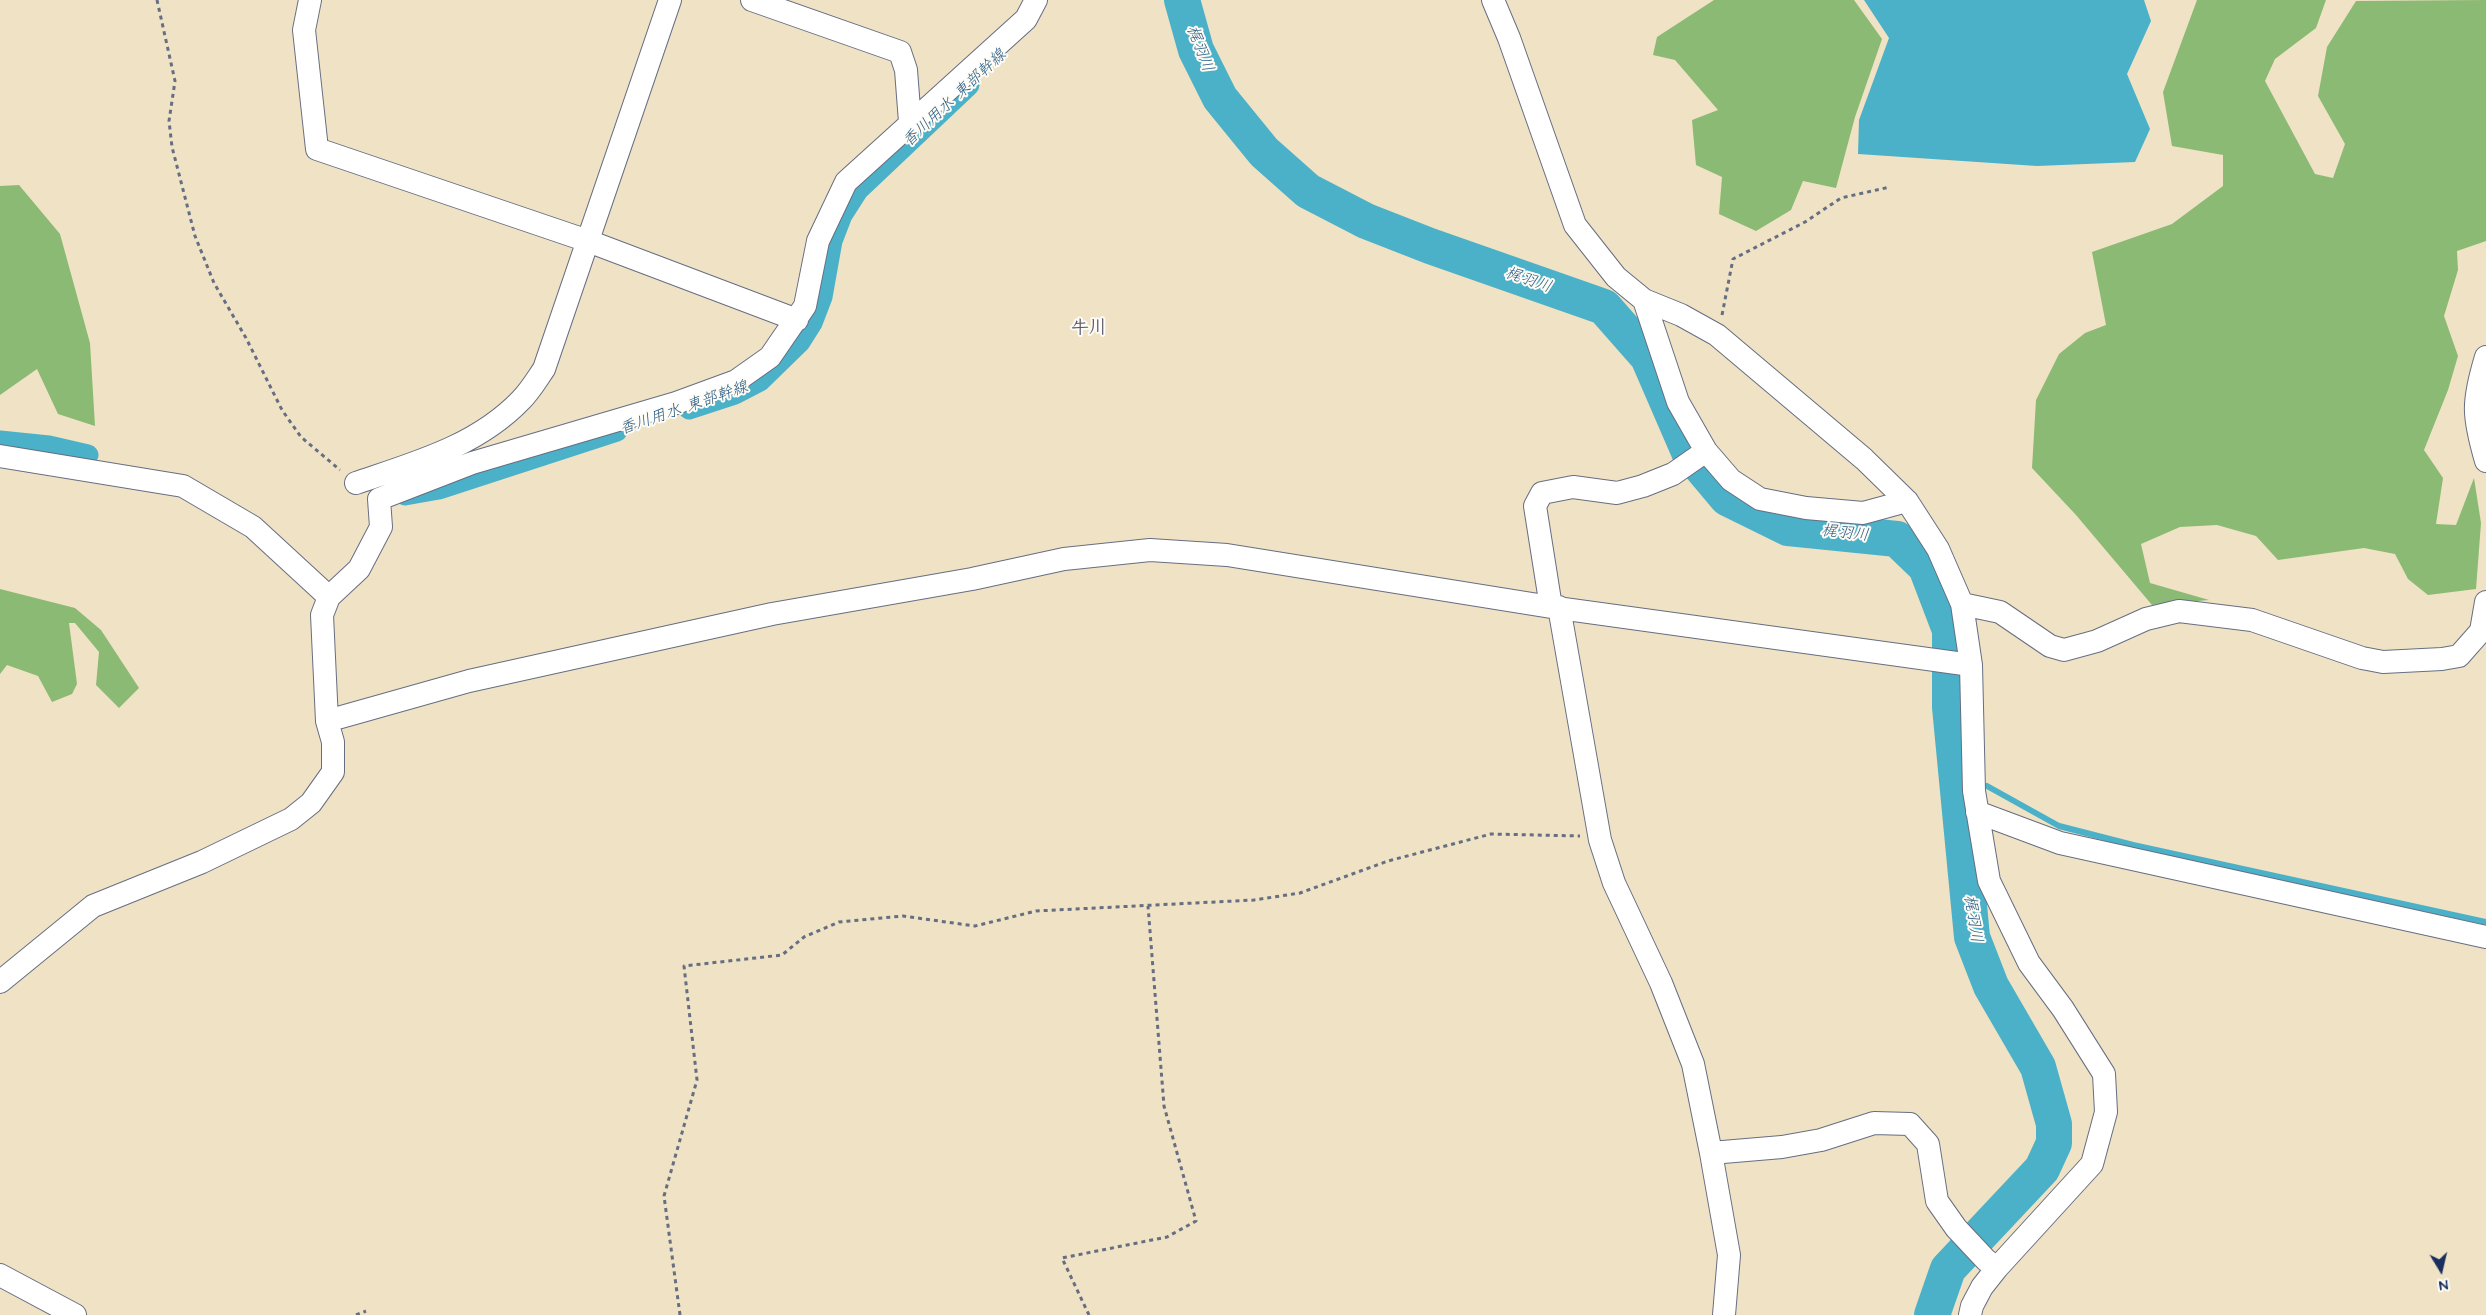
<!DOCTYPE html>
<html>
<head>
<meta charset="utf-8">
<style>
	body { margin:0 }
	#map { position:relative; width:2486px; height:1315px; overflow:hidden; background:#f0e2c4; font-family:"Architects Daughter",sans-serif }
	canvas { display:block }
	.north { position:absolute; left:2416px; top:1245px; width:50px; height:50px; -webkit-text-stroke:4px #fdfcf7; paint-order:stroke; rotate:171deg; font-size:14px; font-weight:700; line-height:20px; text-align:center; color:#1b2f5e }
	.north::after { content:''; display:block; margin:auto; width:18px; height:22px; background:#1b2f5e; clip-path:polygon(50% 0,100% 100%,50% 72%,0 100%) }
</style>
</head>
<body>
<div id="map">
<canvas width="2486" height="1315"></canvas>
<div class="north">N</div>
</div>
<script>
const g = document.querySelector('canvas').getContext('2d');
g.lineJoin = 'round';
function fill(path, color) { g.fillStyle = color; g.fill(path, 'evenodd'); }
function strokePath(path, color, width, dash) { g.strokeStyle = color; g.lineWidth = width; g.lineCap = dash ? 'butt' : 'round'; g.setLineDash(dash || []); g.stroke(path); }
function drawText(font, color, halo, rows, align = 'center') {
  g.font = font + ' "Architects Daughter","Klee One",sans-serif'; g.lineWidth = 4; g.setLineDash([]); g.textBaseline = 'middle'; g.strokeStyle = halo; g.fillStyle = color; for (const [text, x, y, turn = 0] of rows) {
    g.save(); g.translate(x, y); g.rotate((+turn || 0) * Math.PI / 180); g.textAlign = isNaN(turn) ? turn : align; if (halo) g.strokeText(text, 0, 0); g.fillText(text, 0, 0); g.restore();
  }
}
const forest = new Path2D(`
	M1714,0H1854L1882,39L1855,117L1836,188L1803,181L1791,210L1756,231L1719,214L1722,177L1696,165L1692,120L1718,110L1675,60L1653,55L1657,37Z
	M2197,0H2326L2316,28L2275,59L2265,81L2315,174L2333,178L2345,144L2318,96L2327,47L2356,1L2486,0V241L2457,251L2458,270L2444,316L2458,356L2448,390L2424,450L2443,478L2436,524L2456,525L2474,478L2481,523L2476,589L2428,595L2408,579L2395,554L2364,548L2278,560L2256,536L2217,525L2180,527L2141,544L2150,583L2209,600L2152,605L2076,515L2032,468L2036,400L2059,354L2085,333L2106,325L2092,252L2172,224L2223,186V155L2172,146L2163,92Z
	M19,185L60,234L90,343L95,426L58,414L37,369L0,395V186Z
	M0,589L75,608L101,630L139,688L119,708L96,685L99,652L75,623H69L77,684L72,694L52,702L38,676L7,665L0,674Z`);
const water = new Path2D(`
	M1864,0H2144L2151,21L2127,74L2150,129L2135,162L2037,166L1858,154L1859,120L1889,38Z`);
const stream = new Path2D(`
	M1987,786L2059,826L2133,845L2486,922`);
const canal = new Path2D(`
	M689,409L735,394L760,381L800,342L812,323L822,297L832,241L842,215L858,190L969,85
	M0,441L49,446L88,455
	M405,495L439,489L617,431`);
const river = new Path2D(`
	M1182,0L1196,50L1220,98L1264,152L1308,191L1366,221L1430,246L1604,307L1648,357L1690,454L1727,498L1788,528L1897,539L1926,567L1950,630V707L1972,937L1991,986L2038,1067L2054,1124V1143L2042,1169L1948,1269L1932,1315`);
const path = new Path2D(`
	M157,0L175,81L169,121L172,147L195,236L214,283L246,338L282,410L301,437L340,470
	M1722,315L1733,259L1805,222L1841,198L1890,187
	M356,1315L366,1311
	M680,1315L664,1196L697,1080L684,966L782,955L804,937L839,922L903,916L975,926L1036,911L1254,900L1300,893L1388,861L1491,834L1580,836
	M1089,1315L1062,1258L1167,1237L1196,1221L1164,1106L1148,906`);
const street = new Path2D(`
	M310,0L304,30L317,149L588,241L797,320
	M752,0L900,52L906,70L910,122
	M1493,0L1509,38L1575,225L1616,277L1644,300L1681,315L1717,335L1864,459L1907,501L1938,549L1962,604L1971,665L1974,791L1989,881L2029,963L2063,1009L2104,1074L2106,1112L2092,1164L1997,1268L1982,1287L1972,1306L1970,1315
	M1644,300L1678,402L1706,451L1731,480L1760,499L1806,508L1863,513L1907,501
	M2486,357C2472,403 2473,416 2486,461
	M0,456L183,486L253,527L329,597
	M356,483C415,463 477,446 521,400C530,391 537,379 544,369L670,0
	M1962,604L2000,612L2050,646L2064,650L2097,641L2146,619L2179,611L2252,620L2362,658L2383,662L2442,659L2459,656L2481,631L2486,602
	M1551,607L1535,506L1542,493L1573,487L1617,493L1643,486L1673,474L1706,451
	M1559,607L1600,840L1614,883L1661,983L1693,1064L1711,1153L1729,1255L1724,1315
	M327,721L469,681L772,614L972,579L1064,559L1150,550L1227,555L1551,607L1971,665
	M1977,812L2060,843L2486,937
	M0,982L93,906L202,862L291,819L311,803L333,772V742L327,721L322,615L329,597L359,569L381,527L379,499L472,463L676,403L736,381L770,357L805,306L818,241L846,182L1026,19L1036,0
	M1711,1153L1782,1147L1821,1140L1874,1123L1910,1124L1928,1144L1937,1201L1956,1228L1986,1260L1997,1268
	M0,1275L75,1315`);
const waterNames = [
	["梶羽川",1199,49,69],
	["香川用水 東部幹線",955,99,-43],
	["梶羽川",1528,281,19],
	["香川用水 東部幹線",684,409,-19],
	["梶羽川",1845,534,6],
	["梶羽川",1972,919,81]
];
const quarterNames = [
	["牛川",1089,329]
];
fill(forest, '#8aba74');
fill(water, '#4ab1c8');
strokePath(stream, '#4ab1c8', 6);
strokePath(canal, '#4ab1c8', 21);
strokePath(river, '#4ab1c8', 36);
strokePath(street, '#666e82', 24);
strokePath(path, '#666e82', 3, [4, 4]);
strokePath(street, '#fff', 22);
drawText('italic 16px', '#2b5c83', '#fdfcf7', waterNames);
drawText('bold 18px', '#5b586c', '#fdfcf7', quarterNames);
</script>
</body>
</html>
